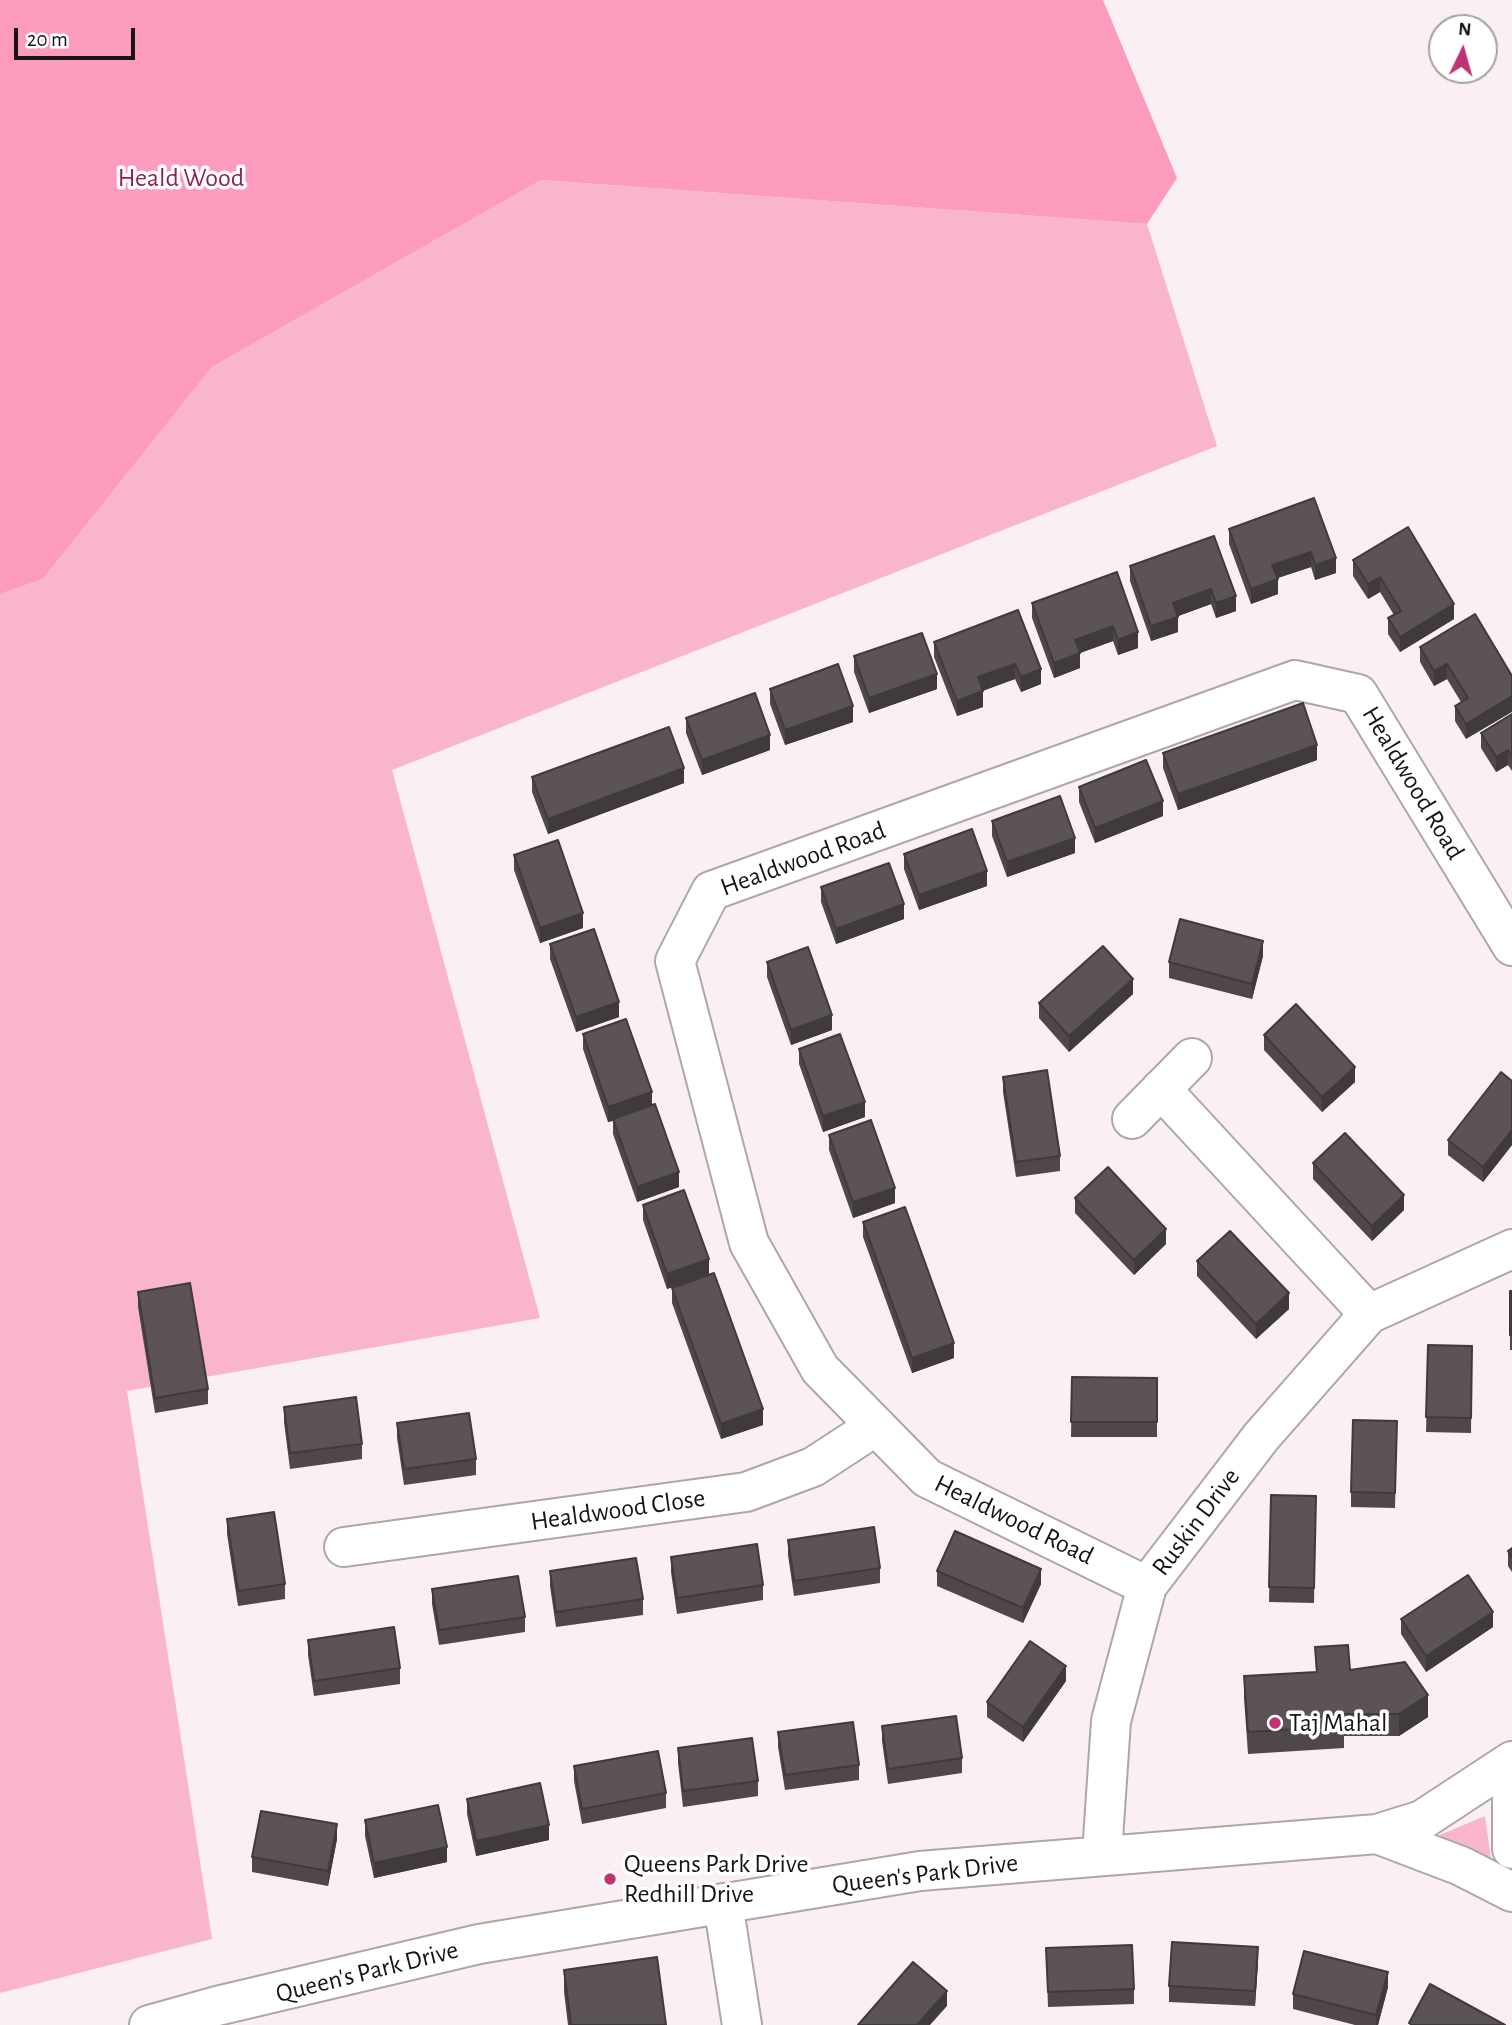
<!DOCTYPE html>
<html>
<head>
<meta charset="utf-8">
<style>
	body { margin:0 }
	#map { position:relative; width:1512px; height:2025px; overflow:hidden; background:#faeff2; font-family:"Alegreya Sans",sans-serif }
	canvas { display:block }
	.north { position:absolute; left:1428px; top:14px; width:70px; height:70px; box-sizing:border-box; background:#fff; border:2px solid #a3a1a1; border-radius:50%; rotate:5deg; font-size:19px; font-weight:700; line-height:28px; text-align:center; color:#181415 }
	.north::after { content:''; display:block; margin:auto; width:24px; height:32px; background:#bd3573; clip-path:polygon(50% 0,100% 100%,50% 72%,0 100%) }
	.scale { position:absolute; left:14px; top:28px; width:121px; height:32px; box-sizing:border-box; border:4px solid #181415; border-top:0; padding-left:9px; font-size:21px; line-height:24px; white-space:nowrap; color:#181415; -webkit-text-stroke:5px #fff; paint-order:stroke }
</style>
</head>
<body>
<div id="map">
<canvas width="1512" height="2025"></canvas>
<div class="north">N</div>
<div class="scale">20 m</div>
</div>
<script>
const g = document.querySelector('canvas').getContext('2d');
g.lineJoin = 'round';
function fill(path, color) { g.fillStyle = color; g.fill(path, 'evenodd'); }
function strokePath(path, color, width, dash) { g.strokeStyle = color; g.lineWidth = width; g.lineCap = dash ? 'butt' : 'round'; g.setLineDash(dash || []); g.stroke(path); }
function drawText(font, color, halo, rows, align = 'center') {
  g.font = font + ' "Alegreya Sans",sans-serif'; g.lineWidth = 7; g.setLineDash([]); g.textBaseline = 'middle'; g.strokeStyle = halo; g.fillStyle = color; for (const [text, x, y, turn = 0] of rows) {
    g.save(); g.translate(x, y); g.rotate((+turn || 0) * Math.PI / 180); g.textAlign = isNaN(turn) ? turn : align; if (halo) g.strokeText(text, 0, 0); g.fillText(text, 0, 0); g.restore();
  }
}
const green = new Path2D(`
	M541,180L1147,224L1217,446L392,770L540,1318L127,1391L212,1939L0,1993V594L43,579L212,367Z
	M1485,1816L1493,1874L1430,1839Z`);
const forest = new Path2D(`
	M0,0H1103L1177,178L1147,224L541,180L212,367L43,579L0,594Z`);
const minor = new Path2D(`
	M1161,1089L1369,1314
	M1132,1119L1192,1058
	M344,1547L746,1492L813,1467L876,1426
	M1147,1586L927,1478L820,1369L749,1243L675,961L711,891L1295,680L1358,694L1512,946
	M1512,1798V1849
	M1377,1834L1461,1866L1512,1892
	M1102,1854L1111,1721L1147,1586L1261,1437L1369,1314L1512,1249
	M723,1903L742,2025
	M149,2025L217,2006L479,1944L920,1871L1377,1834L1422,1820L1512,1761`);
const wall = new Path2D(`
	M1314,498L1336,573L1315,580L1311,567L1277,578L1278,594L1251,604L1229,544V529Z
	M1214,536L1236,611L1216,618L1211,604L1178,616V632L1151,641L1130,581V566Z
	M1353,560L1454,619L1400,652L1388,634V618L1394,615L1380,592L1368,599L1353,576Z
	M1117,572L1138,648L1118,655L1113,641L1080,653V668L1054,678L1032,618V603Z
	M1018,610L1041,684L1021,692L1015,679L983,691V707L957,716L934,657V642Z
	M1475,614L1466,739L1455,721V706L1461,702L1447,679L1434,686L1420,662V647Z
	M854,656L937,689L869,713L854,672Z
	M770,689L853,722L785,745L770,704Z
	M1512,714V771L1508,765L1496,772L1481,748V733Z
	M686,718L770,750L702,775L686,733Z
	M1163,753L1317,760L1178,810L1163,768Z
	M532,777L684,783L548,834L532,792Z
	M1079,787L1163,816L1095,843L1079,802Z
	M992,821L1075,853L1007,877L992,836Z
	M904,854L987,886L919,910L904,869Z
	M514,855L583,928L540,943L514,870Z
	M821,887L904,919L836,944L821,902Z
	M550,944L619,1017L576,1032L550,959Z
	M1263,956L1252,999L1169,978V962Z
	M767,962L832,1030L791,1045L767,977Z
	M1133,994L1069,1052L1039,1018V1003Z
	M583,1034L652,1105L679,1187L637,1202L613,1134V1121L608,1122L583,1049Z
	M1264,1035L1355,1082L1322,1112L1264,1050Z
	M799,1049L865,1117L823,1132L799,1064Z
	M1003,1077L1060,1156V1171L1016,1177L1003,1092Z
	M1512,1081V1145L1483,1182L1448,1155V1140Z
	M829,1135L895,1203L853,1218L829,1150Z
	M1313,1163L1404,1210L1372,1241L1313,1179Z
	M1075,1198L1166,1244L1134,1275L1075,1213Z
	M643,1205L709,1274L667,1289L643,1220Z
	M863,1222L954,1358L912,1373L863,1237Z
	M1197,1261L1289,1309L1256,1339L1197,1276Z
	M672,1288L763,1425L721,1439L672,1303Z
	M1510,1291H1512V1350H1510Z
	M138,1292L208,1389V1404L155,1413L138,1307Z
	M1428,1345L1472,1346L1471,1433L1426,1432Z
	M1072,1377L1157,1378V1437H1071Z
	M284,1407L362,1444V1459L290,1469L284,1422Z
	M1397,1421L1395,1508L1351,1507V1492Z
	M397,1423L476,1459V1475L404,1485L397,1438Z
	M1271,1495L1316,1496L1314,1603L1269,1602Z
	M227,1519L285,1584V1599L238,1606L227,1534Z
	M788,1540L880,1568V1583L794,1596L788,1555Z
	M1512,1548V1572L1508,1566V1551Z
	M671,1557L763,1585V1600L677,1614L671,1572Z
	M550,1571L643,1599V1615L556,1627L550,1586Z
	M937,1571L1041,1584L1023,1623L937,1586Z
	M432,1589L525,1617V1632L439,1645L432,1604Z
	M1401,1619L1493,1627L1426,1672L1401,1634Z
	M308,1640L400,1668V1684L314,1696L308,1655Z
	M1315,1647L1350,1670L1428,1717L1399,1736H1344V1748L1248,1754L1244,1698V1676L1316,1672Z
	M1066,1681L1023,1742L987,1717V1702Z
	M882,1726L962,1758V1773L888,1784L882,1741Z
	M778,1732L859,1765V1780L785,1790L778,1747Z
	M678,1748L758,1781V1796L683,1807L678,1763Z
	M574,1766L666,1793V1808L582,1824L574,1781Z
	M467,1799L549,1840L476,1856L467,1814Z
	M365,1820L447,1862L374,1878L365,1836Z
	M337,1839L328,1886L252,1872V1857Z
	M1046,1948L1134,1989V2004L1048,2007Z
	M1258,1962L1255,2006L1169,2002V1986Z
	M564,1970L666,2025H568L564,1992Z
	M1388,1987L1378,2025H1355L1293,2009V1994Z`);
const shadedWall = new Path2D(`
	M1311,552V567L1272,580V565Z
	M1336,558V573L1315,580V565Z
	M1380,577V592L1368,599V584Z
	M1278,579V594L1251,604V589Z
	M1211,589V604L1173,618V603Z
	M1236,596V611L1216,618V603Z
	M1454,604V619L1400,652V637Z
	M1178,617V632L1151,641V626Z
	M1113,626V641L1080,653V668L1054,678V663L1075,640Z
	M1138,632V648L1118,655V640Z
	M1015,664V679L978,692V677Z
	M1447,664V679L1434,686V671Z
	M1041,669V684L1021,692V677Z
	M937,674V689L869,713V698Z
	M983,691V707L957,716V701Z
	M1512,696V712L1466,739V724Z
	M853,706V722L785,745V730Z
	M770,735V750L702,775V760Z
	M1317,745V760L1178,810V794Z
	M1508,750V765L1496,772V757Z
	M684,768V783L548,834V819Z
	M1163,801V816L1095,843V828Z
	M1075,838V853L1007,877V862Z
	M987,871V886L919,910V895Z
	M904,904V919L836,944V929Z
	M583,913V928L540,943V928Z
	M1263,941V956L1252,999V984Z
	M1133,979V994L1069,1052V1036Z
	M619,1002V1017L576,1032V1017Z
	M832,1015V1030L791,1045V1030Z
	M1355,1067V1082L1322,1112V1097Z
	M652,1092V1107L608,1122V1107Z
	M865,1102V1117L823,1132V1116Z
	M1512,1130V1145L1483,1182V1167Z
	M679,1172V1187L637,1202V1187Z
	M895,1188V1203L853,1218V1202Z
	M1404,1195V1210L1372,1241V1226Z
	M1166,1229V1244L1134,1275V1260Z
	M709,1259V1274L667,1289V1274Z
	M1289,1293V1309L1256,1339V1324Z
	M954,1343V1358L912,1373V1358Z
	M763,1409V1425L721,1439V1424Z
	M1041,1569V1584L1023,1623V1608Z
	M1493,1612V1627L1426,1672V1656Z
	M1066,1666V1681L1023,1742V1727Z
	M1428,1695V1717L1399,1736V1714Z
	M337,1824V1839L328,1886V1871Z
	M549,1825V1840L476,1856V1841Z
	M447,1847V1862L374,1878V1863Z
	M1258,1947V1962L1255,2006V1991Z
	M1388,1972V1987L1378,2025H1376V2015Z
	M947,1991V2006L930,2025H917Z`);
const building = new Path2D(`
	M1314,498L1336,558L1315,565L1311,552L1272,565L1278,579L1251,589L1229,529Z
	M1408,527L1454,604L1400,637L1388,618L1401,611L1380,577L1368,584L1353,560Z
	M1214,536L1236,596L1216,603L1211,589L1173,603L1178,617L1151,626L1130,566Z
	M1117,572L1138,632L1118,640L1113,626L1075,640L1080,653L1054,663L1032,603Z
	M1018,610L1041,669L1021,677L1015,664L978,677L983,691L957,701L934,642Z
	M1475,614L1512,676V696L1466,724L1455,706L1468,698L1447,664L1434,671L1420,647Z
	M922,633L937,674L869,698L854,656Z
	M838,664L853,706L785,730L770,689Z
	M755,693L770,735L702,760L686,718Z
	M1303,703L1317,745L1178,794L1163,753Z
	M1512,714V756L1508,750L1496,757L1481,733Z
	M669,727L684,768L548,819L532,777Z
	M1146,760L1163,801L1095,828L1079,787Z
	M1060,796L1075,838L1007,862L992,821Z
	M972,829L987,871L919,895L904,854Z
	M558,840L583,913L540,928L514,855Z
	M889,863L904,904L836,929L821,887Z
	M1180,919L1263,941L1252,984L1169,962Z
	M594,929L619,1002L576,1017L550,944Z
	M1103,946L1133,979L1069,1036L1039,1003Z
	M808,947L832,1015L791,1030L767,962Z
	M1296,1004L1355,1067L1322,1097L1264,1035Z
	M626,1019L652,1092L608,1107L583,1034Z
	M840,1034L865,1102L823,1116L799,1049Z
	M1047,1070L1060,1156L1016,1162L1003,1077Z
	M1501,1072L1512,1081V1130L1483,1167L1448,1140Z
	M655,1104L679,1172L637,1187L613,1119Z
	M871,1120L895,1188L853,1202L829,1135Z
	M1345,1133L1404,1195L1372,1226L1313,1163Z
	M1108,1167L1166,1229L1134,1260L1075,1198Z
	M684,1190L709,1259L667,1274L643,1205Z
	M905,1207L954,1343L912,1358L863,1222Z
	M1230,1231L1289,1293L1256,1324L1197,1261Z
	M714,1273L763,1409L721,1424L672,1288Z
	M190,1283L208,1389L155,1398L138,1292Z
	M1510,1291H1512V1335H1510Z
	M1428,1345L1472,1346L1471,1418L1426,1417Z
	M1072,1377L1157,1378V1422H1071Z
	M356,1397L362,1444L290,1453L284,1407Z
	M469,1413L476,1459L404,1469L397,1423Z
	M1353,1420L1397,1421L1395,1493L1351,1492Z
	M1271,1495L1316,1496L1314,1588L1269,1587Z
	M274,1512L285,1584L238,1591L227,1519Z
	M874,1527L880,1568L794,1581L788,1540Z
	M955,1531L1041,1569L1023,1608L937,1571Z
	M757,1544L763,1585L677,1598L671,1557Z
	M1512,1548V1557L1508,1551Z
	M636,1558L643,1599L556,1612L550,1571Z
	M1468,1575L1493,1612L1426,1656L1401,1619Z
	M518,1576L525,1617L439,1630L432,1589Z
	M394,1627L400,1668L314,1681L308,1640Z
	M1030,1641L1066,1666L1023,1727L987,1702Z
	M1348,1645L1350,1670L1405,1662L1428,1695L1399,1714H1343L1344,1726L1248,1732L1244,1676L1317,1672L1315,1647Z
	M956,1716L962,1758L888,1769L882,1726Z
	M853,1722L859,1765L785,1775L778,1732Z
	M752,1738L758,1781L683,1791L678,1748Z
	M658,1751L666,1793L582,1809L574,1766Z
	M540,1783L549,1825L476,1841L467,1799Z
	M438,1805L447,1847L374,1863L365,1820Z
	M261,1811L337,1824L328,1871L252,1857Z
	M1172,1942L1258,1947L1255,1991L1169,1986Z
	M1132,1945L1134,1989L1048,1992L1046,1948Z
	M1304,1951L1388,1972L1376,2015L1293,1994Z
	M657,1957L666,2025H571L564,1970Z
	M913,1962L947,1991L917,2025H858Z
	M1430,1984L1505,2025H1412L1409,2023Z`);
const markers = [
	[1275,1723,7,"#bd3573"],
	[610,1879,7,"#bd3573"]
];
const parkNames = [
	["Heald Wood",181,178]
];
const streetNames = [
	["Healdwood Road",1413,783,59],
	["Healdwood Road",803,859,-20],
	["Healdwood Close",618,1510,-8],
	["Healdwood Road",1014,1520,26],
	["Ruskin Drive",1196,1522,-53],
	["Queen's Park Drive",925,1874,-7],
	["Queen's Park Drive",367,1972,-14]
];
const poiNames = [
	["Taj Mahal",1289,1723],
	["Queens Park Drive",624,1864],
	["Redhill Drive",624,1894]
];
fill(green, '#f8b5cc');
fill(forest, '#fd9bbf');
strokePath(minor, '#b0a5a8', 42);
strokePath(minor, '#fff', 38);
fill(wall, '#4f474a');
fill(shadedWall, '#403a3c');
fill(building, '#5c5356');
strokePath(building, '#403a3c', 2);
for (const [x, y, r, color] of markers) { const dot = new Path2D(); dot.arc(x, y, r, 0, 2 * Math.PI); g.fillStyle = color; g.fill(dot); strokePath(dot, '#fff', 2.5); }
drawText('26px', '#902055', '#fff', parkNames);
drawText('26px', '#181415', '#fff', streetNames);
drawText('26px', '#181415', '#fff', poiNames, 'left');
</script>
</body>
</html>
